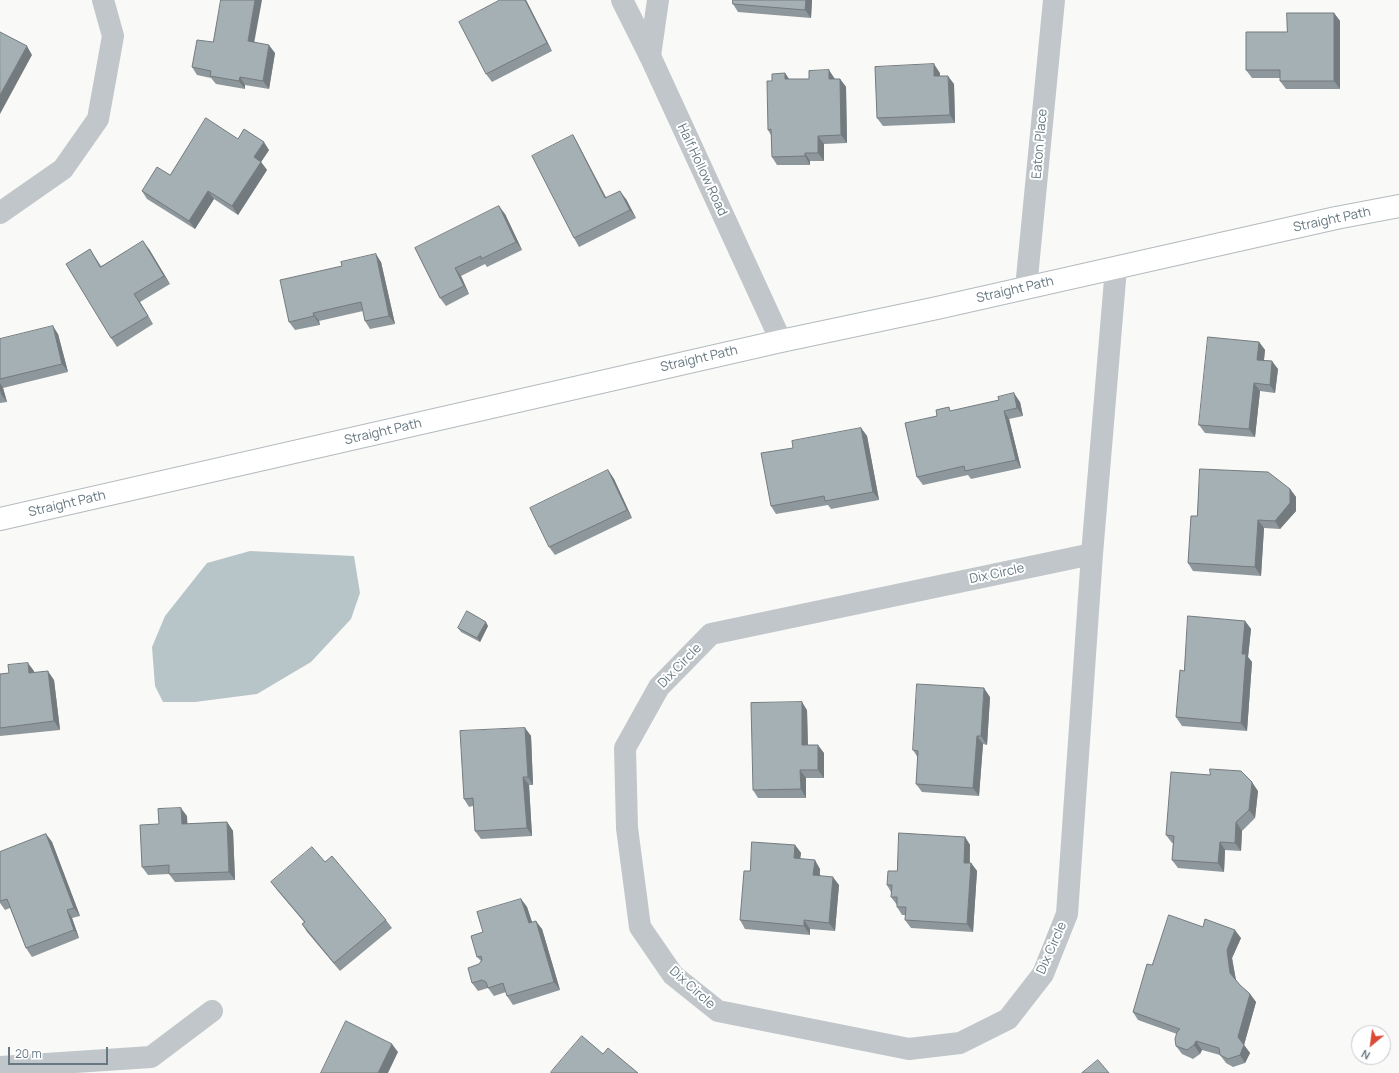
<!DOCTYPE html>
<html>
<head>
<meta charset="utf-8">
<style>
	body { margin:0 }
	#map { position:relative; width:1399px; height:1073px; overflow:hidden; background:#f9f9f7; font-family:Manrope,sans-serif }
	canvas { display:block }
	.north { position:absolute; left:1351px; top:1025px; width:40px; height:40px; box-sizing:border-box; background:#fff; border:1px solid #c2c9cd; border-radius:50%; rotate:209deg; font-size:11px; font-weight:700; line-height:16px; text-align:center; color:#667881 }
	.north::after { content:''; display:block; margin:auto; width:14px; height:18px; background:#dc4935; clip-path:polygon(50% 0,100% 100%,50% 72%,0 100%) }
	.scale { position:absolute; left:8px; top:1047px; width:100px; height:18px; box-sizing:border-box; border:2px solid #667881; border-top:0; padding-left:5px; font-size:12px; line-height:14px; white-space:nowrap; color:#667881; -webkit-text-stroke:3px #fff; paint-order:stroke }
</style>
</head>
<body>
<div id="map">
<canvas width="1399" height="1073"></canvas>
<div class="north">N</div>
<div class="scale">20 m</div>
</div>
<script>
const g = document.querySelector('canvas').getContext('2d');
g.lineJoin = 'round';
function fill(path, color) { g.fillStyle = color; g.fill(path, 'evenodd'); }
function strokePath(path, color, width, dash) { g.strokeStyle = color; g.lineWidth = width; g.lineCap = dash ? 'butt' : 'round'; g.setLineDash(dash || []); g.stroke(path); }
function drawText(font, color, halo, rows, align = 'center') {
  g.font = font + ' Manrope,sans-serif'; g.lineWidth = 4; g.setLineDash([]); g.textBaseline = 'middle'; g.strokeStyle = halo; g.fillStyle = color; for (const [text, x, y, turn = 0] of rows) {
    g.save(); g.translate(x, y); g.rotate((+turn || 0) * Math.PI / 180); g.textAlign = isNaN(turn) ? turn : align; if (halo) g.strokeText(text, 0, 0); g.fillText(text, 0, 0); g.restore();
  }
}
const water = new Path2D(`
	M250,551L354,556L360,593L351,619L311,662L257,694L195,702H163L155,686L152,647L165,616L207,563Z`);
const minor = new Path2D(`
	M650,56L658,0
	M0,213L63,169L98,119L113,36L103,0
	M1026,288L1054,0
	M1092,554L1067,914L1043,974L1008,1019L960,1043L909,1049L718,1011L673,975L640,927L627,828L625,748L659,687L711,634Z
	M1092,554L1116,268
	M0,1067L151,1057L212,1011`);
const tertiary = new Path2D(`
	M622,0L650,56L781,341`);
const secondary = new Path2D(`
	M0,519L781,341L937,308L1336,218L1399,206`);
const wall = new Path2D(`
	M500,0H526L552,51L492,82L486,74Z
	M812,0L811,18L738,12L733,4Z
	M1334,13L1340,21V89H1286L1280,81V78H1252L1246,70L1287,32Z
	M213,42H255L275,53L269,89L245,85V89L216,84L211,78L197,75L192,67Z
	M785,73L789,79H840L846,87L847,143L824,144V161H810V165H777L772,157L771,135L768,130L772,81Z
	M940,73V76L954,84L955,123L883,126L877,118Z
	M573,135L578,144L606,197L626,199L636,218L579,247L574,238Z
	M238,139L269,150L261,162L267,170L238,215L214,199L195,229L147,199L142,191L170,175Z
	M505,214L522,250L487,267L485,264L461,276L469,294L446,306L440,298L415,248Z
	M90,249L101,266L149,249L170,284L140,302L153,324L117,347L111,338Z
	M381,262L395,324L370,329L365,321L363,311L319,321L320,325L295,330L289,322Z
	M58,334L68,372L3,388L7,402L0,403V339Z
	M1259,342L1265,350L1264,360L1278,369L1275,393L1260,391L1255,437L1205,433L1199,425Z
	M1020,402L1023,416L1009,419L1021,468L971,479L968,475L923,485L917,477L937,416L952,411Z
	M861,428L867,436L879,500L831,509L828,505L776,514L771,506L793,448Z
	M608,470L614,479L632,518L555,555L549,547Z
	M1290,489L1296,497V511L1280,529L1264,528L1261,576L1193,571L1188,563L1197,516Z
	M1245,621L1251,629L1248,657L1252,662L1247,731L1182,726L1176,717L1184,671Z
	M488,626L480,642L461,632L458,628Z
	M34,671V673L54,680L60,730L0,736V674Z
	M990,697L987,745L983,744L979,796L922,792L916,784L918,758L913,750Z
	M807,710L808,745L824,753V778H806V798H758L753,790Z
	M525,728L531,736L533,785H529L532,836L481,839L475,831L473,806L469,807L464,799Z
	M1258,791L1255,818L1242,831L1241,851L1225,850L1224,872L1178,868L1172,860L1173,843H1172L1166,835Z
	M187,816V824L227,822L233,831L235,880L175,882L169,874L148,875L142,867L159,824Z
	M46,834L52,842L80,916L72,918L79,938L32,957L26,948L10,908L5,910L0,903V852Z
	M965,837L970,845V863H971L977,871L973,932L911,928L905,920L906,915H902L897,907V905L891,897V892L887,885L897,871Z
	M795,845L801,853L800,859L820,869V876L839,885L835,931L810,929V935L745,929L740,920Z
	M325,862L386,920L392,928L340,971L307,932L302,924L304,922L277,890L271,882Z
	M521,899L527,907L532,922L542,929L560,990L513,1005L507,996L506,992L494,996L488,988L478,991L472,983L479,964L481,961L477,957L483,932Z
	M1203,927L1241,938L1232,958L1236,980L1240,985L1250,994L1256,1002L1244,1045L1250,1053L1245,1063L1233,1067L1226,1063L1220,1055L1202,1050L1200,1054L1193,1059L1182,1054L1176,1046L1177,1034L1138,1020L1133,1012L1152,965Z`);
const shadedWall = new Path2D(`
	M255,0H262L253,49L248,41Z
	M525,0H526L552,51L547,43Z
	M806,0H812L811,18L805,10Z
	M1334,13L1340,21V89L1334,81Z
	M269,45L275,53L269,89L263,81Z
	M27,46L32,55L0,114V95Z
	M934,64L940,73V84L934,76Z
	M829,70L835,79H829Z
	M785,73L791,82L785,79Z
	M948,76L954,84L955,123L950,115Z
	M240,77L245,85V89L239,81Z
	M840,79L846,87L847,143L841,135Z
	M573,135L578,144L610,206L605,198Z
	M818,136L824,144V161L818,153Z
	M264,142L269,150L261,162L267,170L238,215L232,206L254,157Z
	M805,153L810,161V165L805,156Z
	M208,191L214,199L195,229L189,221Z
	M620,191L626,199L636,218L630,210Z
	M499,206L505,214L522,250L516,242Z
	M143,241L149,249L170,284L164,276Z
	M376,254L381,262L395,324L389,316Z
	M455,268L461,276L469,294L464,286Z
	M134,294L140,302L153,324L148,316Z
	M313,313L319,321L320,325L314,316Z
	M53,326L58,334L68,372L62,364Z
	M1259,342L1265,350L1263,368L1257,360Z
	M1272,361L1278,369L1275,393L1270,385Z
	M0,383L3,388L7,402L1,394L0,390Z
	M1254,383L1260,391L1255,437L1249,429Z
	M1014,393L1020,402L1023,416L1017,408Z
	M1004,411L1009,419L1021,468L1016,460Z
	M861,428L867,436L879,500L873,492Z
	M608,470L614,479L632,518L627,510Z
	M1290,489L1296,497V511L1280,529L1275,521Z
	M1258,520L1264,528L1261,576L1255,567Z
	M1245,621L1251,629L1248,657L1252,662L1247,731L1241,723L1242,654Z
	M486,622L488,626L480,642L477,638Z
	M28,663L34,671L35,682L29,673Z
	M48,671L54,680L60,730L54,721Z
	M984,688L990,697L987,745L981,736Z
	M802,702L807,710L808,753L802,745Z
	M525,728L531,736L533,785L528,777Z
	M977,736L983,744L979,796L973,788Z
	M818,745L824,753V778L818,770Z
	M800,770L806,778V798L801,789Z
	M523,777L529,785L532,836L527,828Z
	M1252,782L1258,791L1255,818L1249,810Z
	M181,808L187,816L188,833L182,824Z
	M227,822L233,831L235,880L229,872Z
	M1236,822L1242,831L1241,851L1235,843Z
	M46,834L52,842L80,916L74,908Z
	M965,837L970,845L969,871L964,863Z
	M1220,842L1225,850L1224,872L1218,863Z
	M795,845L801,853L799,866L794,858Z
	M815,860L820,869L819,883L813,875Z
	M971,863L977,871L973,932L967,924Z
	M833,877L839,885L835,931L829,923Z
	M521,899L527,907L535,931L529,923Z
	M67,910L72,918L79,938L74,930Z
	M804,920L810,929V935L804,926Z
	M536,921L542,929L560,990L554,982Z
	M1235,930L1241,938L1232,958L1236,981L1230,973L1227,950Z
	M1250,994L1256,1002L1244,1045L1250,1053L1245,1063L1240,1055L1238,1037Z
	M1196,1041L1202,1050L1200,1054L1194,1045Z
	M392,1044L398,1052L388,1073H378Z`);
const building = new Path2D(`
	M221,0H255L248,41L269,45L263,81L240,77L239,81L210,76L211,71L192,67L197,40L213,42Z
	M500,0H525L547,43L486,74L459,22Z
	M733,0H806L805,10L733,4Z
	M1287,13H1334V81H1280V70H1246V32H1287Z
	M0,32L27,46L0,95Z
	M934,64V76H948L950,115L877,118L875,67Z
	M829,70V79H840L841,135L818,136V153H805V156L772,157L771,129L768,130L767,81H772V74L785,73V79H809V71Z
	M206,118L238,139L244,129L264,142L254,157L261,162L232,206L208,191L189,221L142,191L157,167L170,175Z
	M573,135L605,198L620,191L630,210L574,238L532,156Z
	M499,206L516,242L481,259V256L455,268L464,286L440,298L415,248Z
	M143,241L164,276L134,294L148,316L111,338L66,264L90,249L100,267Z
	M376,254L389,316L365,321L361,302L313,313L314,316L289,322L280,280L342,266L341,262Z
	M53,326L62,364L0,379V339Z
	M1208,337L1259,342L1257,360L1272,361L1270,385L1254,383L1249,429L1199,425Z
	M1014,393L1017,408L1004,411L1016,460L965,471L964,466L917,477L905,423L937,416L936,410L949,407L950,411L999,400L998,397Z
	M861,428L873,492L825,501L824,496L771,506L761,453L793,448L792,441Z
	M1200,469L1268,472L1290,489V503L1275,521L1258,520L1255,567L1188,563L1191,516H1197Z
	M608,470L627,510L549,547L530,508Z
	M467,611L486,622L477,638L458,628Z
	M1188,616L1245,621L1242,654H1246L1241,723L1176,717L1180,670L1184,671Z
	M28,663L29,673L48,671L54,721L0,728V674L9,673L8,665Z
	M917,684L984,688L981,736H977L973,788L916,784L918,751L913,750Z
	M802,702V745H818V770H800L801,789L753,790L751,703Z
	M525,728L528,777H523L527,828L475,831L473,798L464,799L460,731Z
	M1210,769L1241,771L1252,782L1249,810L1236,822L1235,843L1220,842L1218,863L1172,860L1174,836L1166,835L1171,772L1210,775Z
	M181,808L182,824L227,822L229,872L169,874V865L142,867L140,825L159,824L158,809Z
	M899,833L965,837L964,863H971L967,924L905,920L906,907H897V897H891L892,885H887L888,871H897Z
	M46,834L74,908L67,910L74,930L26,948L7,899L0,901V852Z
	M752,842L795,845L794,858L815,860L813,875L833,877L829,923L804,920V926L740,920L744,871H750Z
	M312,847L325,862L332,856L386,920L334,963L302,924L305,922L271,882Z
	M521,899L529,923L536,921L554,982L507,996L503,983L488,988L486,982L482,980L472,983L468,968L479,964L482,960L481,956L477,957L471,936L483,932L477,912Z
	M1169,915L1203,927L1205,919L1235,930L1227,950L1230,973L1240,985L1250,994L1238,1037L1244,1045L1240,1055L1228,1059L1220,1055L1219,1048L1196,1041L1194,1045L1187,1050L1176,1046L1175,1039L1177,1032L1180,1029L1133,1012L1147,964L1152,965Z
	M346,1021L392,1044L378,1073H321Z
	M582,1036L603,1054L608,1048L638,1073H551V1072Z
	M1098,1060L1109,1073H1082Z`);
const streetNames = [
	["Eaton Place",1040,144,-85],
	["Half Hollow Road",702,170,65],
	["Straight Path",1332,220,-12],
	["Straight Path",1015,290,-13],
	["Straight Path",699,359,-13],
	["Straight Path",383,432,-13],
	["Straight Path",67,504,-13],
	["Dix Circle",997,574,-12],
	["Dix Circle",680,666,-46],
	["Dix Circle",1052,948,-66],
	["Dix Circle",692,988,42]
];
fill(water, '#b8c5c8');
strokePath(secondary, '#b3babd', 24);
strokePath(minor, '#c0c6c9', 22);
strokePath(tertiary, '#c0c6c9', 22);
strokePath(secondary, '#fff', 22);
fill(wall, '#8e979b');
fill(shadedWall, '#747b7e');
fill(building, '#a5b0b4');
strokePath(building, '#747b7e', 1);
drawText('13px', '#667881', '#fff', streetNames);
</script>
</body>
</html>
